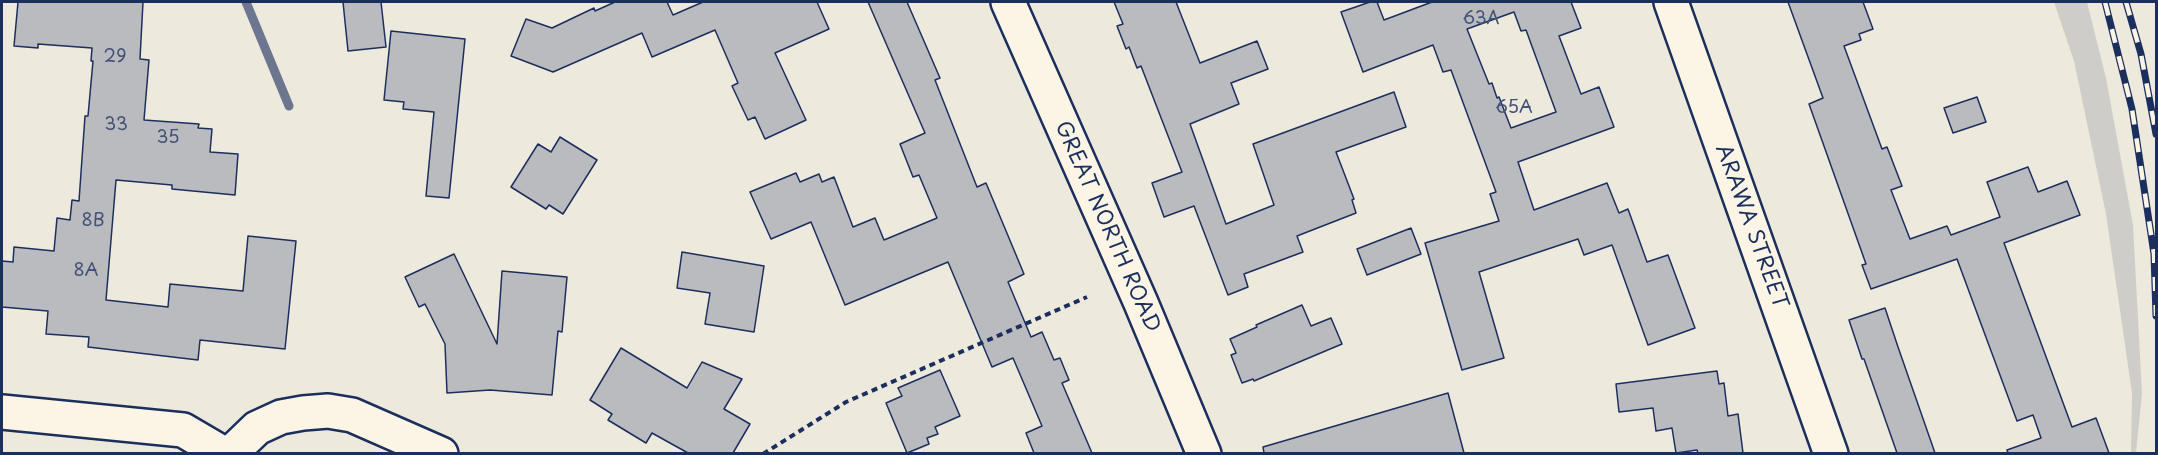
<!DOCTYPE html>
<html>
<head>
<meta charset="utf-8">
<style>
	body { margin:0 }
	#map { position:relative; width:2158px; height:455px; overflow:hidden; background:#eee9dd; font-family:"Playpen Sans",sans-serif }
	canvas { display:block }
	.frame { position:absolute; inset:0; border:3px solid #1b2f5e; pointer-events:none }
</style>
</head>
<body>
<div id="map">
<canvas width="2158" height="455"></canvas>
<div class="frame"></div>
</div>
<script>
const g = document.querySelector('canvas').getContext('2d');
g.lineJoin = 'round';
function fill(path, color) { g.fillStyle = color; g.fill(path, 'evenodd'); }
function strokePath(path, color, width, dash) { g.strokeStyle = color; g.lineWidth = width; g.lineCap = dash ? 'butt' : 'round'; g.setLineDash(dash || []); g.stroke(path); }
function drawText(font, color, halo, rows, align = 'center') {
  g.font = font + ' "Playpen Sans",sans-serif'; g.lineWidth = 6; g.setLineDash([]); g.textBaseline = 'middle'; g.strokeStyle = halo; g.fillStyle = color; for (const [text, x, y, turn = 0] of rows) {
    g.save(); g.translate(x, y); g.rotate((+turn || 0) * Math.PI / 180); g.textAlign = isNaN(turn) ? turn : align; if (halo) g.strokeText(text, 0, 0); g.fillText(text, 0, 0); g.restore();
  }
}
const green = new Path2D(`
	M2054,2H2087L2106,78L2133,225L2142,394L2136,453H2131L2132,393L2106,214L2074,61Z`);
const stream = new Path2D(`
	M246,2L289,106`);
const building = new Path2D(`
	M18,2H143L140,59L149,60L144,120L199,124L198,128L212,129L210,152L238,154L235,195L172,189V185L116,180L106,300L168,307L170,284L243,291L248,236L296,241L285,349L200,340L198,360L88,347L89,337L46,334L48,311L2,307V261L13,262L14,247L54,251L57,218L70,220L72,200L79,201L85,116H88L93,61H91L92,48L38,44V48L14,46Z
	M343,2H381L386,47L348,51Z
	M615,2H667L673,15L703,2H817L829,29L775,53L806,120L765,139L755,117L748,120L732,86L738,83L715,30L652,57L642,33L553,72L511,56L526,19L552,28L594,8L595,11Z
	M868,2H907L940,78L935,80L977,187L986,183L1024,274L1008,282L1031,337L1042,332L1054,360L1060,358L1069,380L1062,383L1092,453H1034L1026,433L1042,426L1013,358L992,367L948,262L845,305L811,222L771,239L750,192L796,173L800,182L819,174L822,182L834,177L853,227L875,218L884,240L937,218L919,175L913,177L900,144L925,133Z
	M1114,2H1176L1200,63L1257,41L1268,69L1231,83L1239,104L1190,124L1226,224L1274,205L1253,144L1394,92L1406,127L1336,152L1354,199L1352,200L1356,213L1297,236L1303,252L1244,274L1248,287L1228,295L1194,206L1164,217L1152,183L1182,172L1141,66L1137,68L1129,47L1126,49L1117,26L1123,24Z
	M1370,2H1377L1384,20L1432,2H1571L1581,28L1559,36L1581,94L1599,87L1614,127L1518,162L1534,210L1607,183L1619,213L1628,209L1647,262L1668,255L1695,328L1648,345L1612,245L1584,255L1578,239L1479,272L1504,358L1462,370L1425,243L1499,221L1490,194L1496,192L1451,70L1443,72L1433,45L1363,72L1341,12ZM1514,12L1521,31L1526,30L1556,112L1511,128L1499,97L1497,98L1492,83L1489,84L1467,29Z
	M1788,2H1863L1873,29L1859,34L1861,40L1844,46L1882,149L1887,147L1902,186L1891,190L1910,239L1947,226L1951,235L2000,217L1987,182L2028,167L2038,192L2067,181L2080,215L2004,243L2072,427L2096,418L2109,453H2008L2007,450L2041,438L2033,415L2017,421L1957,259L1871,289L1862,265L1866,264L1809,104L1823,98Z
	M391,31L465,39L449,198L426,196L434,112L403,109L404,102L384,100Z
	M1977,97L1986,122L1953,133L1944,108Z
	M560,137L597,160L563,214L549,205L546,209L511,187L538,144L551,152Z
	M1411,228L1421,254L1367,275L1357,249Z
	M682,252L764,266L754,332L705,324L710,293L677,288Z
	M454,254L497,344L502,271L567,277L562,332L558,331L552,395L490,390L447,393L445,344L425,304L419,307L405,277Z
	M1302,305L1311,326L1331,318L1342,344L1254,381L1253,379L1242,383L1231,355L1236,353L1230,339L1257,327L1256,325Z
	M1885,308L1898,347L1935,453H1897L1864,359H1862L1849,320Z
	M621,348L687,388L702,362L742,379L724,409L750,424L733,453H688L652,433L646,443L608,420L612,414L590,400Z
	M940,370L960,416L935,427L938,434L927,438L929,444L907,453L886,403L902,396L898,388Z
	M1717,371L1719,384L1724,383L1728,416L1738,414L1743,453H1698L1697,450L1676,453L1672,428L1656,431L1653,408L1619,412L1616,384Z
	M1448,393L1464,453H1264L1263,447Z`);
const path = new Path2D(`
	M763,454L846,402L1087,297`);
const minor = new Path2D(`
	M1671,2L1831,454
	M2,412L183,430L224,454
	M230,454L257,428L281,417L303,413L328,411L352,415L441,454`);
const primary = new Path2D(`
	M1008,2L1141,303L1204,454`);
const rail = new Path2D(`
	M2105,2L2132,109L2154,254L2156,316
	M2126,2L2141,54L2156,134`);
const numberNames = [
	["63A",1481,19],
	["29",115,57],
	["65A",1514,108],
	["33",116,125],
	["35",168,138],
	["8B",93,221],
	["8A",86,271]
];
const streetNames = [
	["GREAT NORTH ROAD",1107,227,66],
	["ARAWA STREET",1751,227,70]
];
fill(green, '#cfcdca');
strokePath(stream, '#6c778f', 9);
fill(building, '#babbbe');
strokePath(building, '#1b2f5e', 1.5);
strokePath(minor, '#1b2f5e', 38);
strokePath(primary, '#1b2f5e', 38);
strokePath(path, '#1b2f5e', 4, [6, 4.5]);
strokePath(minor, '#fcf5e5', 33);
strokePath(primary, '#fcf5e5', 33);
strokePath(rail, '#1b2f5e', 7);
strokePath(rail, '#fcf5e5', 4.5, [14]);
drawText('18px', '#435276', null, numberNames);
drawText('21px', '#1b2f5e', '#fcf5e5', streetNames);
</script>
</body>
</html>
